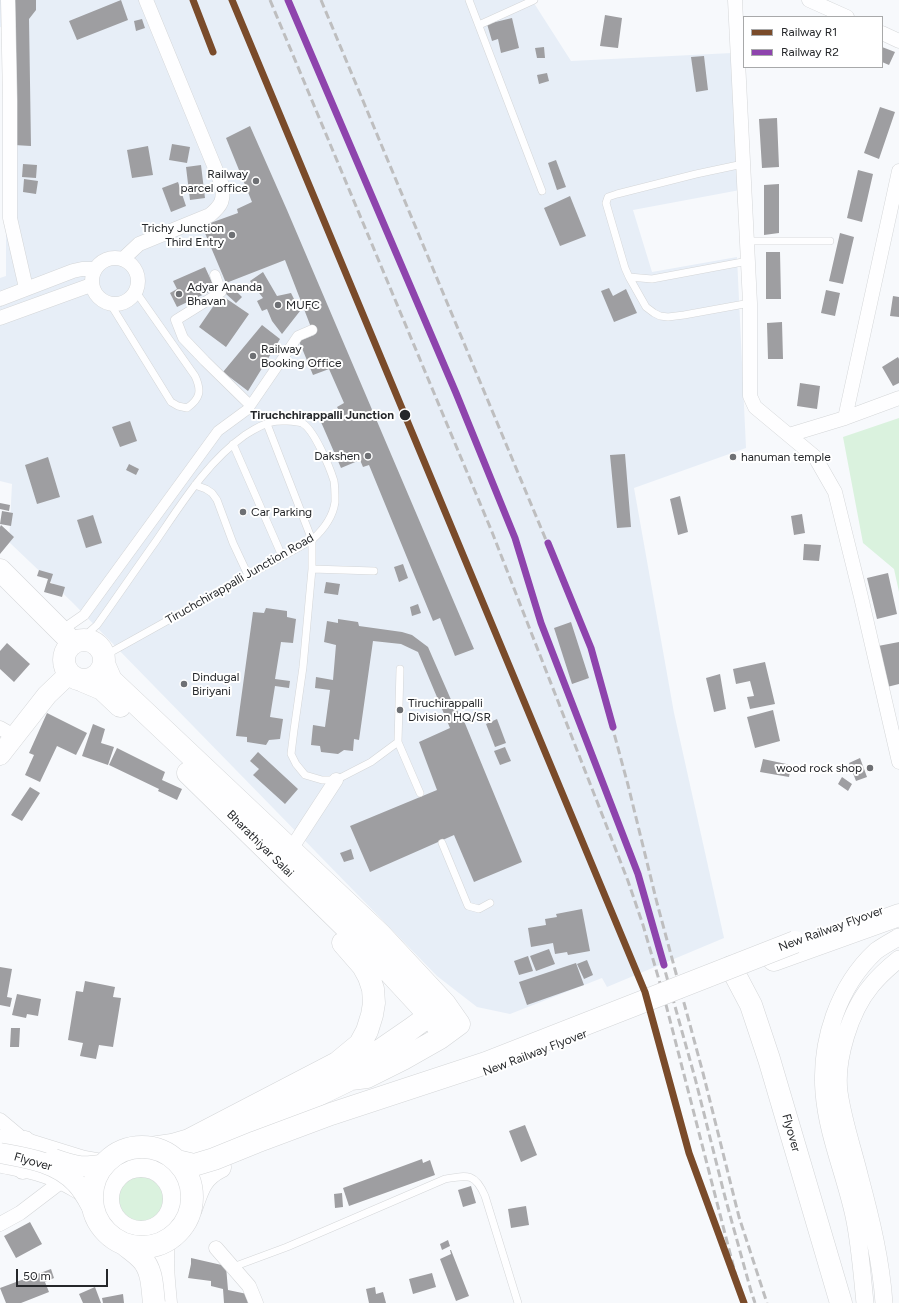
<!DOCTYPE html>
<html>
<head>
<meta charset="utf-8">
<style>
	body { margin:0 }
	#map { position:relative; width:899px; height:1303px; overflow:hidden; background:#f7f9fc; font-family:Figtree,sans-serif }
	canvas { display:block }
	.legend { position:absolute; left:743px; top:16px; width:140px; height:52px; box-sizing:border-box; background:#fff; border:1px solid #a8a9aa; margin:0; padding:5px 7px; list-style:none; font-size:12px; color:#25272a }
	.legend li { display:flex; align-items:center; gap:8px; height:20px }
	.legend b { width:20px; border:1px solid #a8a9aa }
	.scale { position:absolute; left:16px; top:1269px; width:92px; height:18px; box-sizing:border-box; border:2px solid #25272a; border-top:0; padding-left:5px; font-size:12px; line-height:14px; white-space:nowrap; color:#25272a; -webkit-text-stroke:3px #fff; paint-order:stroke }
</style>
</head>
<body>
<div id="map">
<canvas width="899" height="1303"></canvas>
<ul class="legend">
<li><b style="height:5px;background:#7a4b2a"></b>Railway R1</li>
<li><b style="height:5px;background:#8e44ad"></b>Railway R2</li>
</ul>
<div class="scale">50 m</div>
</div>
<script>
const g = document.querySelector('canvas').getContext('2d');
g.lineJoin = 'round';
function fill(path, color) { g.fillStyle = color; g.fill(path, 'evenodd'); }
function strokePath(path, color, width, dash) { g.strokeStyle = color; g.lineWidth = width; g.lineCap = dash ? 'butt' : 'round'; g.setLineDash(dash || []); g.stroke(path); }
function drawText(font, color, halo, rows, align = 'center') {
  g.font = font + ' Figtree,sans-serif'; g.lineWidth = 4; g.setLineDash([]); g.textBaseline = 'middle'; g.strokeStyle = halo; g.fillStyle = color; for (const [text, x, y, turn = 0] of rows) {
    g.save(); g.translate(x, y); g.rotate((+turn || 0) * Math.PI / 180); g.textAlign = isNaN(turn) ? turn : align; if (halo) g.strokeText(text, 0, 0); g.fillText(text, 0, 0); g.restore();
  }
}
const built = new Path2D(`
	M0,0H532L571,61L732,53L740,190L633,210L652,272L737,257L746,448L634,488L674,713L724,938L607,987L602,978L510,1014L477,1007L437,976L73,603L9,542L12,484L0,481V278L6,276V28L0,27Z`);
const green = new Path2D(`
	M899,418V592L894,569L863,543L843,437Z
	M114 1199a28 28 0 1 1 56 0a28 28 0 1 1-56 0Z`);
const building = new Path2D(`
	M12,0H36V10L29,19L31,146L14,145Z
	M121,0L128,20L77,40L69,21Z
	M605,15L622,18L618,48L600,46Z
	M512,18L519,48L501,53L498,39L492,41L487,24Z
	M142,19L145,28L136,31L134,21Z
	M544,47L545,58H537L535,48Z
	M882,47L895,52L889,65L882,62Z
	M704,56L708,90L696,92L691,57Z
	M547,73L549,81L539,84L537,75Z
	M880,107L895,112L879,159L864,153Z
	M777,118L779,167L762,168L759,119Z
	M250,126L287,210L474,649L455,656L440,618L433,621L369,465L363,467L360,460L341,468L321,422L341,414L337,407L344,403L329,369L313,375L299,341L314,335L285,260L226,283L202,226L238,213L237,209L252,202L226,138Z
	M172,144L190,147L187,163L169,160Z
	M148,146L153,175L132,178L127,150Z
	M556,160L566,187L557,190L548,163Z
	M23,164L37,165L36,178L22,177Z
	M201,165L205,198L190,200L186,167Z
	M858,170L873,174L862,222L847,218Z
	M24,179L38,181L36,194L23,192Z
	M178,182L186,206L171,212L162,188Z
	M779,184V233L764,235V185Z
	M570,196L586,236L560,246L544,208Z
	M840,233L854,237L843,284L829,281Z
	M766,252H780L781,299H766Z
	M205,267L215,289L177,307L170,293L177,289L173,281Z
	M263,272L277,296L291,293L300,311L282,334L272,321L267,309L262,311L257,301L263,298L250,281Z
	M231,286L242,297L236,303L225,293Z
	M609,288L613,296L626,289L637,313L614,322L601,291Z
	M826,290L840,293L835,316L821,313Z
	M221,295L249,314L226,347L199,327Z
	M893,296L899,297V317L890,316Z
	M782,322L783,359H768L767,323Z
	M262,325L280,339L248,391L223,372Z
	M898,357L899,359V383L893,386L882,367Z
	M800,383L820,386L817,409L797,406Z
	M130,421L137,441L120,447L112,427Z
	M625,454L631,527L617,528L610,455Z
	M48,457L60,497L37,504L25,465Z
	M129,464L139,469L136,475L126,470Z
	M680,496L688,532L678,535L670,499Z
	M0,503L10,505L9,511L0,509Z
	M2,511L13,513L11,526L0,524Z
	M802,514L805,533L794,535L791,516Z
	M93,515L102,543L86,548L77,520Z
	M1,525L14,537L0,554V527Z
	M804,544L821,545L819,561L803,560Z
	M403,564L408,578L399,582L394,567Z
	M39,570L53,574L50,583L65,587L62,597L44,592L48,579L37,576Z
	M888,573L897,614L877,619L867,578Z
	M326,582L340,584L338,595L324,593Z
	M418,604L421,613L412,616L410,607Z
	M266,608L287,611V617L296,619L293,643L281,642L275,679L290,681L289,688L275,686L270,717L283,719L280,739L269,740L266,745L247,742V737L236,736L253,612L264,613Z
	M338,619L358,622L359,626L402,632L412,635L428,647L452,702L464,721L522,862L474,882L454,835L370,872L350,826L437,790L419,742L450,728L418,652L401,644L373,641L359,740L354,739L353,751L344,750L338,754L321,752L320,746L311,745L313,725L325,727L330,690L315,688L316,677L333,680L336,645L324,642L327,621L338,623Z
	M571,622L589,678L572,684L554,628Z
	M899,642V684L887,687L878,646Z
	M7,643L30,664L14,682L0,669V651Z
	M765,662L775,704L750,709L747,697L754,696L750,681L736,684L733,669Z
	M720,674L726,709L714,712L706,678Z
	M773,710L780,741L755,748L747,717Z
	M47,713L87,733L76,755L57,746L40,782L25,775L34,755L29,753Z
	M497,719L506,743L495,747L486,724Z
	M93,724L105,729L101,743L114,747L108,765L82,756Z
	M505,747L511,761L500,765L494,751Z
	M117,748L165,772L162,780L182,789L177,800L158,791L159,789L109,765Z
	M258,752L298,789L285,804L253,775L259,769L250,761Z
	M860,758L867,777L856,781L849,763Z
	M763,759L791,765L789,777L760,772Z
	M842,777L852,784L848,791L838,784Z
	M30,787L40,793L22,821L11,815Z
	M351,849L354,859L344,862L340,853Z
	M582,909L590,951L568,955L567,952L555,954L553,943L531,947L528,928L546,925L545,919L557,917L556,914Z
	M549,949L555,964L536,971L530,956Z
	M528,956L533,971L519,975L514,961Z
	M587,960L593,975L584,979L577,964Z
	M576,963L584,985L527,1005L519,982Z
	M0,967L12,969L7,997L12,998L10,1007L0,1005Z
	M85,981L115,987L113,997L121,998L113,1047L99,1045L96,1059L80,1056L83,1043L68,1040L76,991L83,992Z
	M17,994L41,999L38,1016L27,1014L26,1018L12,1015Z
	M11,1028H20L19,1047H10Z
	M525,1125L537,1155L521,1162L509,1131Z
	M422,1159L423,1163L430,1160L435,1175L349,1206L343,1188Z
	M471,1186L476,1203L463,1207L458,1190Z
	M342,1193L343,1207L335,1208L334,1194Z
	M526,1206L529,1225L511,1228L508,1209Z
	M30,1222L42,1244L16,1258L4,1236Z
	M448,1240L450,1246L442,1250L440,1244Z
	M450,1250H451L469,1296L456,1301L440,1259L451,1254Z
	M191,1258L226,1266L228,1290L247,1294L248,1303H224L223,1289L211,1286V1281L188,1278L191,1264Z
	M51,1269L54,1278L45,1282L49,1292L21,1303H6L0,1288Z
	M432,1273L436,1287L413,1294L409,1279Z
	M95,1287L101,1303H83L79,1294Z
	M375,1287L376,1294L383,1292L386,1303H369L366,1289Z
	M123,1294L124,1303H103L102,1298Z`);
const service = new Path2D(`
	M469,0L542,191
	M479,25L534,0
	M743,164L696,174L617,194L608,197L606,203L625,268L629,277L652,279L748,261
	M747,241H830
	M629,277L646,307L654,313L660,316L668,317L684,315L750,303
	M111,305L171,402L178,406L187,408C200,399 202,391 195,376L136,292
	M267,424L312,540V569L374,571
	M233,444L282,556
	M195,485L206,489L212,493L217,500L233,543L248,575
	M312,569L303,667L294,730L291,754L296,764L305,775L322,780H336L371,762L398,742L420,793
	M79,641L97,625C117,597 136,569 156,541C182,503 207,462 245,435C253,430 262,424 272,422C278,420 296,421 302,423C314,429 330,468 334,481C335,487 335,496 335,502C333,517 323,530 312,540L104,656
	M398,742L400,669
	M442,843L468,906L479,909L490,903
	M233,1267L287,1247L445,1179C468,1175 475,1173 485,1196L518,1303`);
const pedestrian = new Path2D(`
	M215,275L221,292L176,320L183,338L205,361L250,405
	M61,631L84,615L218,431L248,409L298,336L312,330`);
const minor = new Path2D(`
	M8,0L10,100V218L26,288
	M735,0L750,303V396L755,407L815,457L835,492L861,597L899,762
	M809,0L847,17
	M882,33L899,41
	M92 281a23 23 0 1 1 46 0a23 23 0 1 1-46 0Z
	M123,259L139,244L210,215C222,205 224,200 222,185L146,0
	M0,299L73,271L82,269H95
	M0,318L91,285
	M845,418L899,171
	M789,435L845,418L899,398
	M0,728L7,732
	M291,849L336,780
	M0,1120L25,1141
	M0,1224L20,1213L62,1181
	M216,1248L249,1286L256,1303`);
const tertiary = new Path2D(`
	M0,1138L25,1141L83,1159L129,1167
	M0,1164C14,1167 29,1169 43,1174C68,1182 89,1197 111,1212
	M865,1303C862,1274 860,1244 854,1216C845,1174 827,1134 824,1092C820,1042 838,986 876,951C883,946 892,941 899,937
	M884,1303C881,1260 871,1219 860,1178C853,1149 843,1121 839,1092C835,1060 850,1011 871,986C879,976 889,967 899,959`);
const secondary = new Path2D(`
	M0,755L47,695L69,674
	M23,1169L25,1141`);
const primary = new Path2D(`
	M0,570L73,643
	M64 660a20 20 0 1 1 40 0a20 20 0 1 1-40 0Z
	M104,664L111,680L380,934L445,1004L459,1024L440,1038L403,1059L367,1077L351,1079L205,1150L184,1159L143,1164
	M83,681L102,689L120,706
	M188,773L370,951L430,1016L444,1035
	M731,967L751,1005L769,1059L841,1303
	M351,1079L363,1062L411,1029L441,1007
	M151,1148L172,1145L189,1140L337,1063L360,1044L367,1031L372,1015L374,1003L373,989L369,977L363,966L343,943
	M108 1199a33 33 0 1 1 66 0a33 33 0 1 1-66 0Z
	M166,1303C164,1281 161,1258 165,1237C167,1228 170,1220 172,1212`);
const trunk = new Path2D(`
	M774,960L899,915
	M191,1209C198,1190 200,1177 220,1167`);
const rail = new Path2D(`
	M193,0L213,52
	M232,0L628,949
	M270,0L492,532L628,881L643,925L664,997L739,1288
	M288,0L456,393L515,538L541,623L638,874L695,1078L725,1197L751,1291L755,1303
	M321,0L591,648L628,785L657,903L703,1073L739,1217L767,1303`);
const secondaryBridge = new Path2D(`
	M0,1153C27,1158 57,1162 76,1183C84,1191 89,1202 94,1211
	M54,1159C77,1167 81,1168 105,1164`);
const trunkBridge = new Path2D(`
	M92 1197a50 50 0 1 1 100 0a50 50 0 1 1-100 0Z
	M177,1161L194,1165L214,1159L256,1142L331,1114L486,1063L795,942
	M124,1244C130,1249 136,1253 141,1258C153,1270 152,1288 154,1303`);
const rail1 = new Path2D(`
	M193,0L213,52
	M232,0L645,992L689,1153L744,1303`);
const rail2 = new Path2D(`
	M288,0L456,393L515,538L541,623L638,874L664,965
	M548,543L591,648L613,727`);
const markers = [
	[256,181,4,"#6e7074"],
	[232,235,4,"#6e7074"],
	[179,294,4,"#6e7074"],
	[278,305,4,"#6e7074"],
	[253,356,4,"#6e7074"],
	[405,415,6,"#25272a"],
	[368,456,4,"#6e7074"],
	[733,457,4,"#6e7074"],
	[243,512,4,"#6e7074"],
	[184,684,4,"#6e7074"],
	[400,710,4,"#6e7074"],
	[870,768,4,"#6e7074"]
];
const poiNames = [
	["Railway",248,174,"right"],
	["parcel office",248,188,"right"],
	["Trichy Junction",224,228,"right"],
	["Third Entry",224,242,"right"],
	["Adyar Ananda",187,287],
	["Bhavan",187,301],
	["MUFC",286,305],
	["Railway",261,349],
	["Booking Office",261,363],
	["Dakshen",360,456,"right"],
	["hanuman temple",741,457],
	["Car Parking",251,512],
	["Dindugal",192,677],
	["Biriyani",192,691],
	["Tiruchirappalli",408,703],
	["Division HQ/SR",408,717],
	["wood rock shop",862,768,"right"]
];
const stopNames = [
	["Tiruchchirappalli Junction",394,415]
];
const streetNames = [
	["Tiruchchirappalli Junction Road",240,579,-30],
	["Bharathiyar Salai",260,844,45],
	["New Railway Flyover",831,929,-20],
	["New Railway Flyover",535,1053,-21],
	["Flyover",791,1133,74],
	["Flyover",33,1162,16]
];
fill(built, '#e7eef7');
fill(green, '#daf2de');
fill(building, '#9e9ea1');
strokePath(service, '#d4d6d8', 8);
strokePath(pedestrian, '#d4d6d8', 11);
strokePath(minor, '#d4d6d8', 15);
strokePath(tertiary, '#d4d6d8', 18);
strokePath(secondary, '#d4d6d8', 21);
strokePath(primary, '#d4d6d8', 23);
strokePath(trunk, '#d4d6d8', 23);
strokePath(service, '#fefeff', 7);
strokePath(pedestrian, '#fefeff', 10);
strokePath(minor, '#fefeff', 14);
strokePath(tertiary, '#fefeff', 17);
strokePath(secondary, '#fefeff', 20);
strokePath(primary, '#fefeff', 22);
strokePath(trunk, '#fefeff', 22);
strokePath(rail, '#bebebf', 3, [8, 4]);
strokePath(secondaryBridge, '#d4d6d8', 21, []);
strokePath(trunkBridge, '#d4d6d8', 23, []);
strokePath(secondaryBridge, '#fefeff', 20);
strokePath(trunkBridge, '#fefeff', 22);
strokePath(rail1, '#7a4b2a', 7);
strokePath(rail2, '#8e44ad', 7);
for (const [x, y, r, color] of markers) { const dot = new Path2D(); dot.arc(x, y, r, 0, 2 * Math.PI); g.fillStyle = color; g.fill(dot); strokePath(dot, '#fff', 1.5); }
drawText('12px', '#25272a', '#fff', poiNames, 'left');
drawText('bold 12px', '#25272a', '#fff', stopNames, 'right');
drawText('12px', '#25272a', '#fff', streetNames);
</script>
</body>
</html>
